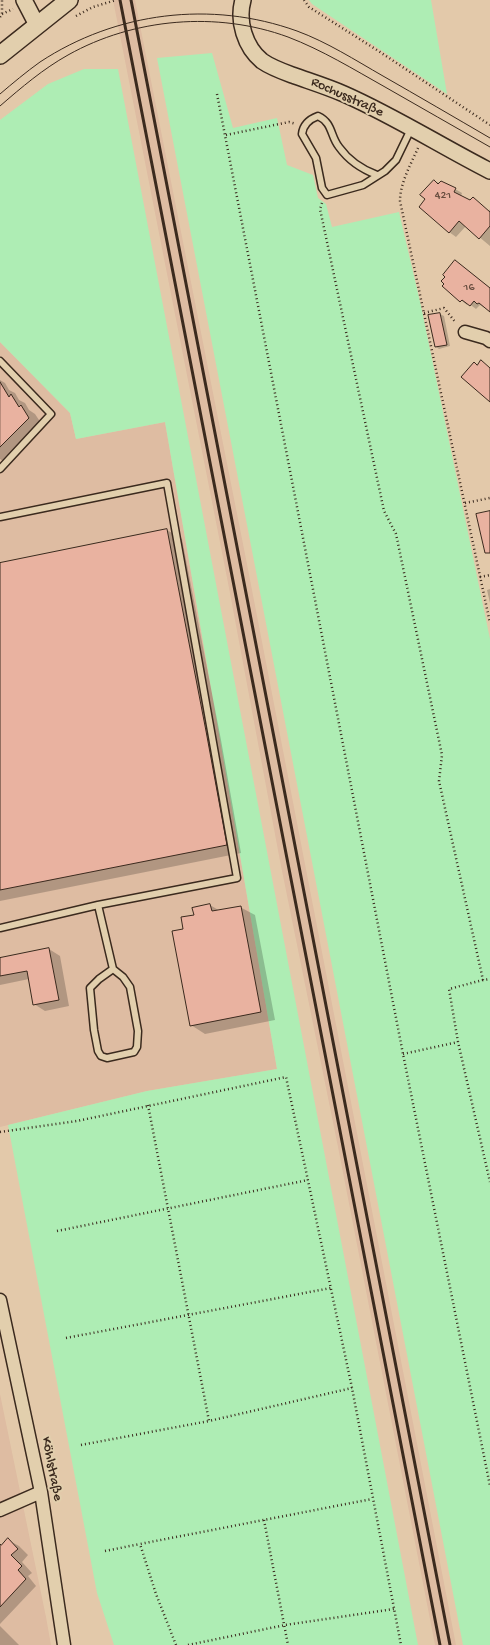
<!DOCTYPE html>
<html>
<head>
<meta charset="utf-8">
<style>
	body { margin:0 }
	canvas { display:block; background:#e3c9aa }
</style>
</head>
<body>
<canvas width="490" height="1645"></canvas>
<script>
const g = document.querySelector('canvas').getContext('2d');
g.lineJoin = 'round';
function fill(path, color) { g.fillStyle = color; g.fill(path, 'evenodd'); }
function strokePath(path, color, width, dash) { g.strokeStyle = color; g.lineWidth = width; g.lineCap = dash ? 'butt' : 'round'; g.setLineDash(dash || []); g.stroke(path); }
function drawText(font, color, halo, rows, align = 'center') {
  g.font = font + ' "Gochi Hand",sans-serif'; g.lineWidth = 4; g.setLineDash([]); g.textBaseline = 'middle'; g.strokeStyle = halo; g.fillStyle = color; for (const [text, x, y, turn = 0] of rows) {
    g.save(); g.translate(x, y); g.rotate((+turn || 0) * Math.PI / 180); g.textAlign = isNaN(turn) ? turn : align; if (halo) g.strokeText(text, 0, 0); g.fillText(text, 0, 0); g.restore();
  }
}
const built = new Path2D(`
	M113,0H135L246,559L456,1645H435L338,1147L280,861L229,588Z
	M0,342L70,413L76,439L165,422L277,1069L147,1091L0,1127Z
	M0,1394L46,1617L51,1645H0Z`);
const green = new Path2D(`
	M309,0H431L447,94L312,4Z
	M212,53L233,128L277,118L287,165L313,175L318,198L326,204L332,227L399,212L421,306L490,639V1645H463L157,58Z
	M84,69H118L418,1645H114L97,1593L8,1125L147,1091L277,1069L165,422L76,439L70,413L0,342V120L48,84Z`);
const shadow = new Path2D(`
	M434,181L455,189L462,193L461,196L471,201L473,199L489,211L490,209V246L466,226L456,237L449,232L426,199Z
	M461,265L490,288V311L480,305L476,309L468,303L467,305L443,286Z
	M440,314L444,316L450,346L439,349L436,347Z
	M0,380L5,383L9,390L15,393L19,400L25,403L29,410L35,414L43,426L6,463L0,459Z
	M167,530L182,539L221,740L241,853L0,901V564Z
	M490,589V603L487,590Z
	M210,905L220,911L240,907L255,915L275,1020L205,1034L191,1025L184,930L195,916Z
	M49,949L60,956L69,1006L45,1011L34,1004L29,979L0,985V959Z
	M8,1540L19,1546L28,1555L22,1562L32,1573L28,1576L36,1586L0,1624V1545L2,1546Z
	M0,1626L19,1645H0Z`);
const building = new Path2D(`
	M434,180L438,184L441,181L456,188L454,192L470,200L473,197L490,212V226L479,239L459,221L449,233L419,207L425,199L420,195Z
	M455,260L490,288V312L479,303L477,304L474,301L470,306L462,300L460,302L442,286L444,284L441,281L445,277L443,275Z
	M440,313L447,345L435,347L428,315Z
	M481,360L490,368V402L461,377L474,362L477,365Z
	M0,382L9,397L11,394L19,407L21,405L29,418L0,447Z
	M490,511V553H485L476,514Z
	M167,529L206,731L227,845L0,890V563Z
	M210,904L212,911L241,906L261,1012L190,1026L172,931L183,929L181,917L194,915L192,908Z
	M49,948L59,1000L33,1005L27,971L0,976V958Z
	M8,1538L18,1549L11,1555L22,1566L18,1570L26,1579L0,1607V1544L1,1545Z`);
const path = new Path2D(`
	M304,0L309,7L380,52L490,125
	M2,14L13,9
	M76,16L93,7L116,0
	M0,17L2,14V0
	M217,94L403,1054L490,1486
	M226,135L289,122L296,124
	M418,148C411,164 400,183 400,201L490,623
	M322,203L320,209L384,511L396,534L442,755L439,781L483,980L490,979
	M424,313L444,308L456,323
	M465,503L490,498
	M480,577L490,575
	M483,980L449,989L458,1042L490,1182
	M403,1054L458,1042
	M148,1105L209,1421L352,1388
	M0,1132L77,1121L286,1077L352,1388L401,1645
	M57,1231L308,1180
	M66,1338L331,1288
	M81,1445L209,1421
	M264,1520L288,1645
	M105,1551L140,1544
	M176,1645L156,1594L140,1544L372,1499
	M188,1645L285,1625L394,1609`);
const service = new Path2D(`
	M377,175C361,169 349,161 339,147C330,136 333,123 318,116C310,119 303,124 302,134L316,158L322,188L327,195L363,185L385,171L396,160L411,129
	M0,361L51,414L0,469
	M0,517L167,483L237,878L98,905L0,928
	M98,905L113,969L123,977L130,987L138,1031L137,1047L134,1052L107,1058L101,1056L98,1051L94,1030L90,988L99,979L113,969`);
const minor = new Path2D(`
	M465,332L486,338L490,341
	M0,1300L41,1492L64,1645
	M0,1510L41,1492`);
const tertiary = new Path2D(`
	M24,0L37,25
	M243,0C237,21 245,47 262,61C272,68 284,72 295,76C312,82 328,87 344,94C394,116 441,146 490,171`);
const secondary = new Path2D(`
	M0,55L69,0`);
const tram = new Path2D(`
	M0,94C13,83 26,72 40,62C116,12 211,0 297,31C327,42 355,60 383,76C418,96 454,117 490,138
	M0,106C22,87 43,69 68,55C134,18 217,11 288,37C322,50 353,69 385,87C420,107 455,127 490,147`);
const rail = new Path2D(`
	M120,0L440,1645
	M131,0L450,1645`);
const numberNames = [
	["421",443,196],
	["16",469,288]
];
const streetNames = [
	["Rochusstraße",347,98,24],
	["Köhlstraße",51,1469,79]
];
fill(built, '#debca2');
fill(green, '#aeedb4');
fill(shadow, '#0003');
fill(building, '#e9b2a0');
strokePath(building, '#3b2a1e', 1);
strokePath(service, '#3b2a1e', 9);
strokePath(minor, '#3b2a1e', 15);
strokePath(tertiary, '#3b2a1e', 18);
strokePath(secondary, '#3b2a1e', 20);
strokePath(path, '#3b2a1e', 2.5, [1, 3]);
strokePath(service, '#e2cfad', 6);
strokePath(minor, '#e2cfad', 12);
strokePath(tertiary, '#e2cfad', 15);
strokePath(secondary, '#e2cfad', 17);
strokePath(tram, '#3b2a1e', 1);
strokePath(rail, '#3b2a1e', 3);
drawText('12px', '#664c3e', null, numberNames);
drawText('14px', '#3b2a1e', '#e2cfad', streetNames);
</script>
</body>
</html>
